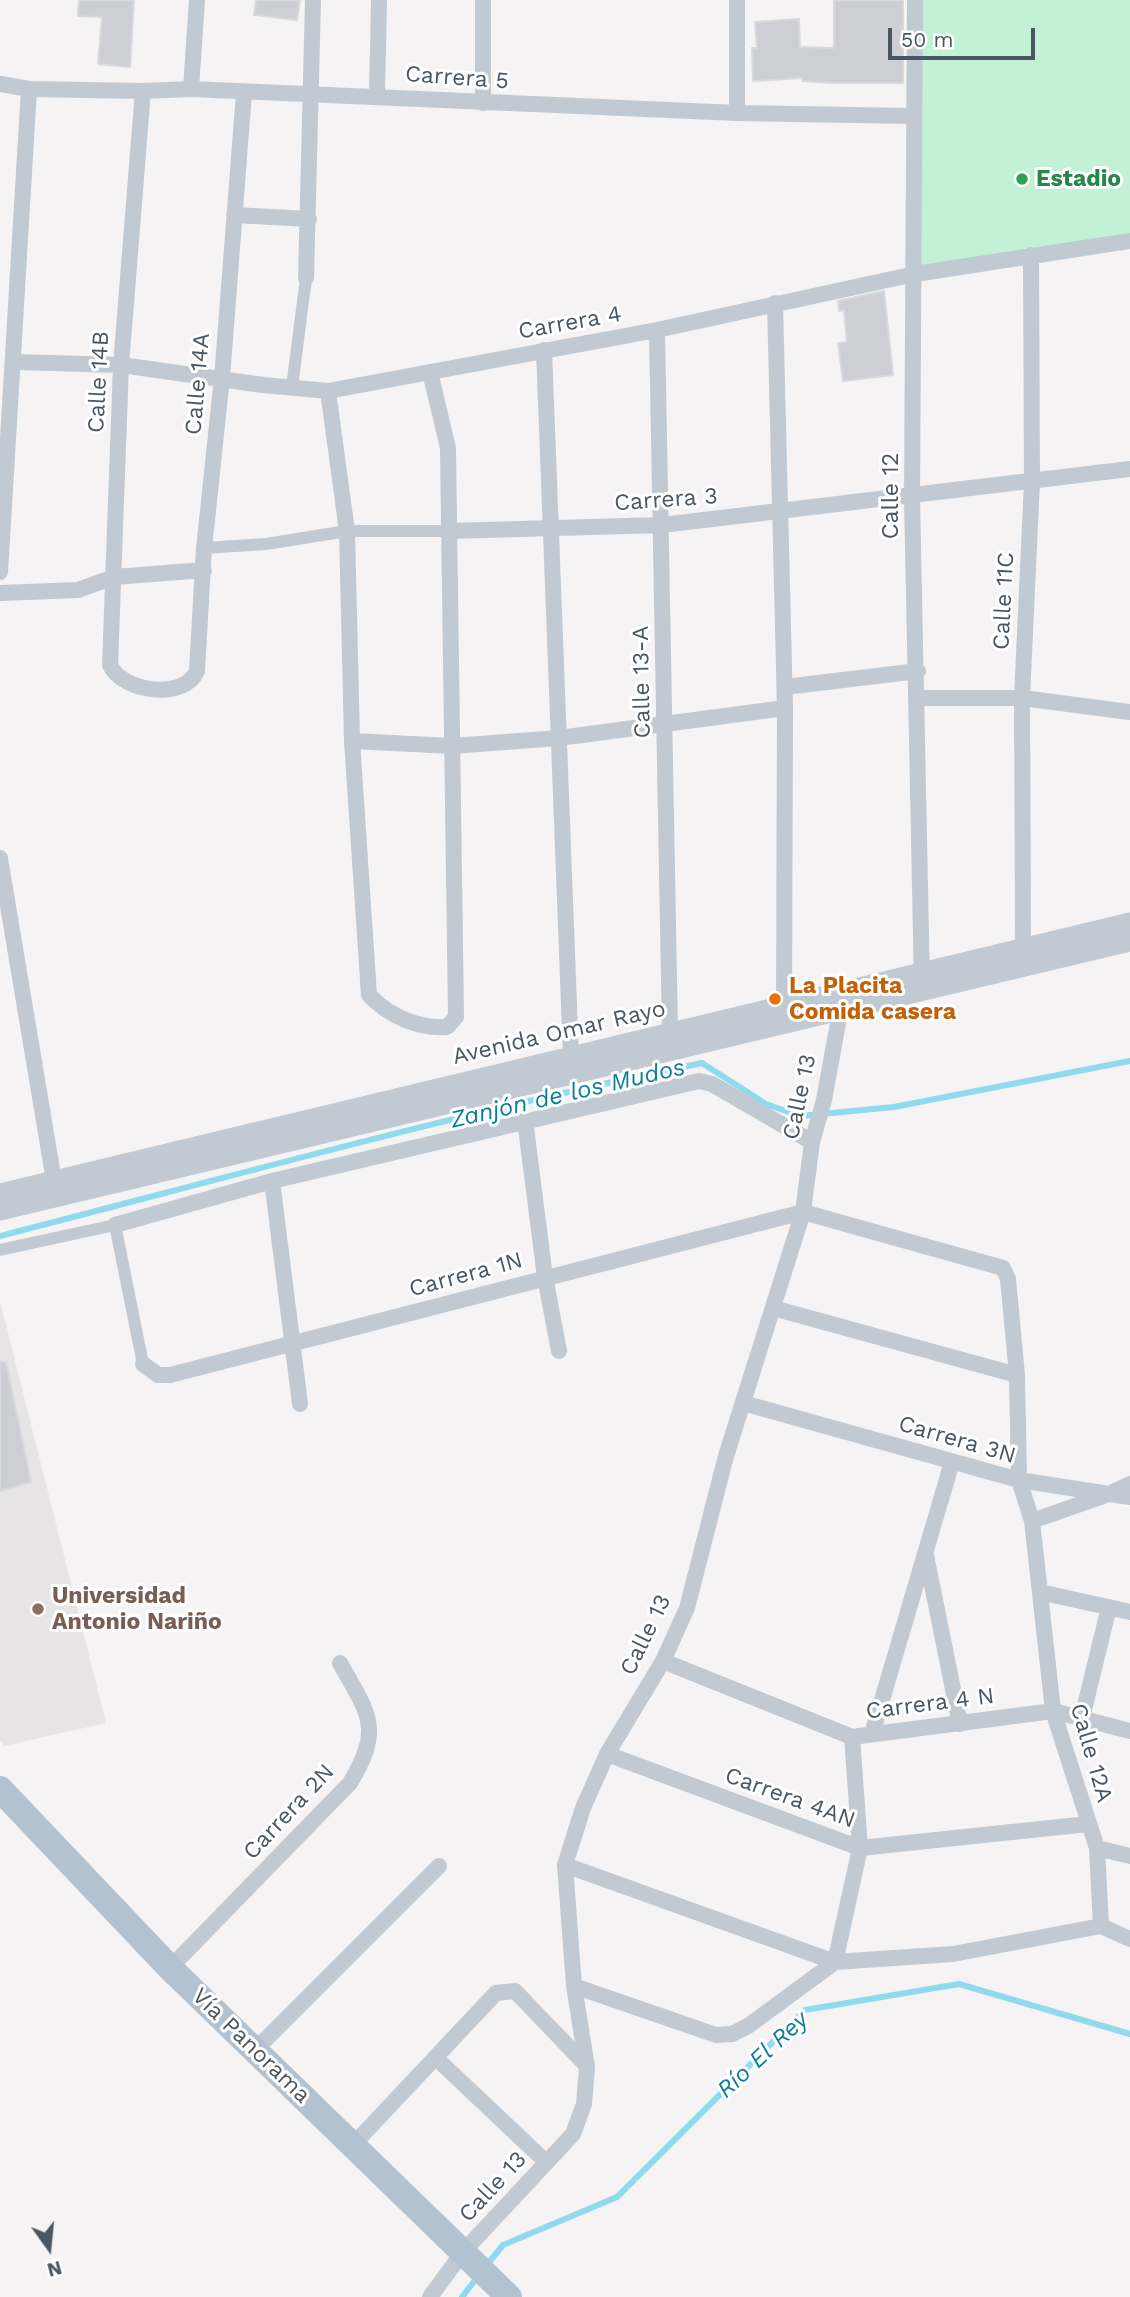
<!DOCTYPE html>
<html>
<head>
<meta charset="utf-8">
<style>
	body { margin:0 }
	#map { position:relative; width:1130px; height:2297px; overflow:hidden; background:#f5f3f3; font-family:"Work Sans",sans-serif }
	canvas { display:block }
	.north { position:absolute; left:14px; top:2213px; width:70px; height:70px; -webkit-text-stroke:5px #fff; paint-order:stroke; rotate:165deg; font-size:19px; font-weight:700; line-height:28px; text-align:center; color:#4a5661 }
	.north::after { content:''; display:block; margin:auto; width:24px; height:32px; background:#4a5661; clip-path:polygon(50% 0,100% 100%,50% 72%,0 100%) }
	.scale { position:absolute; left:888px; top:28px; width:147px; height:32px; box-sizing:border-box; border:4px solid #4a5661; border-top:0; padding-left:9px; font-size:21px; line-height:24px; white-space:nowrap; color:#4a5661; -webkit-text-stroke:5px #fff; paint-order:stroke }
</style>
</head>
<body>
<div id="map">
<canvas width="1130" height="2297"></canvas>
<div class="north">N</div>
<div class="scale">50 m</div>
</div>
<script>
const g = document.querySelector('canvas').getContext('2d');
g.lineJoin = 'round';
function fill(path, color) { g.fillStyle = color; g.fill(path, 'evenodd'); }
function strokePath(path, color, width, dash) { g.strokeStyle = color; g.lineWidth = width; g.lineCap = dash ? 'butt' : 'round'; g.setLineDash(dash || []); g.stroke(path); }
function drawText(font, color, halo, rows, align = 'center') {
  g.font = font + ' "Work Sans",sans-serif'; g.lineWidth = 6; g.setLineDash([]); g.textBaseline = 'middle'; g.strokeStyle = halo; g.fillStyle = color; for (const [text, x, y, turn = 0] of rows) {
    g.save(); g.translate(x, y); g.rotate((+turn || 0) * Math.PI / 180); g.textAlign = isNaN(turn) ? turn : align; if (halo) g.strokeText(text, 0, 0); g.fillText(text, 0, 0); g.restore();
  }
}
const education = new Path2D(`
	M0,1301L106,1723L4,1746L0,1740Z`);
const green = new Path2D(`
	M915,0H1130V241L915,274Z`);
const stream = new Path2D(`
	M0,1236C233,1176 466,1111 702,1063L766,1104L800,1116L894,1107L1130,1061
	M486,2266L503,2245L617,2197L805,2010L959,1984L1130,2034
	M462,2297L479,2275`);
const building = new Path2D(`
	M79,0H134L130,67L98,64L102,17L78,16Z
	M256,0H300L297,20L254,15Z
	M834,0H903V83H833L802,81V78L753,81L752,48H757L755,22L799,19L800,47L834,48Z
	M884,291L893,375L843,381L838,343L847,342L844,310L839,311L838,301Z
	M0,1362H6L31,1482L0,1491Z`);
const pedestrian = new Path2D(`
	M292,387L306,278
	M204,548L266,544L347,531H449
	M0,1250L115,1225L143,1364`);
const minor = new Path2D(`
	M483,0V103
	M915,0L912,498L922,984
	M0,84L29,89L143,91L191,89L737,113L912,116
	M191,89L197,0
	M143,91L121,365L110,665C122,692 184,701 197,671L204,548L222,378L244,93
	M377,96L379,0
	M737,113V0
	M234,215L309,219
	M306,278L313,0
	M775,303L785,708L784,1006
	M657,330L670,1033
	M544,350L571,1057
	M14,362L121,365L263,385L328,391L657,330L915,274L1130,241
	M328,391L347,531L352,741L369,995C389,1016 418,1029 447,1027L456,1017L448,448L430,372
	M449,531L662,525L1130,469
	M0,572L29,89
	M0,593L78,590L114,577L204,570
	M785,687L918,671
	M918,698H1022L1130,712
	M352,741L452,746L559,738L785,708
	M0,858L54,1181
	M1023,949L1022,698L1032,481L1031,255
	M525,1120L545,1277L559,1351
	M272,1181L300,1404
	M115,1225L272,1181L699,1081L712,1084L812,1142
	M773,1308L1017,1375L1019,1480L1109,1494L1130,1484
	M143,1364L158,1375H170L803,1212L1003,1268L1008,1279L1017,1375
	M743,1403L1019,1480L1032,1521L1053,1711L1097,1848L1101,1926
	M1032,1521L1109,1494L1130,1497
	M926,1555L960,1724
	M1040,1592L1130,1612
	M663,1661L852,1737L1053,1711L1130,1731
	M1082,1718L1109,1607
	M872,1734L952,1462
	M607,1754L860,1848L1088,1824
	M1097,1848L1130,1856
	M565,1865L835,1962L953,1954L1101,1926L1130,1939
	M170,1968L350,1783C383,1728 369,1715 340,1663
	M574,1986L716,2035L732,2034L748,2026L835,1962L860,1848L852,1737
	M256,2049L439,1866
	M436,2058L546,2162
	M352,2146L496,1993L515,1991L587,2066
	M430,2297L463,2252L573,2134L584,2104L587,2067L574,1986L565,1865L583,1808L607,1754L663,1661L687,1608L726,1456L803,1212L812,1142L824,1100L840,1012L838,1003`);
const tertiary = new Path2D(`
	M0,1194L1130,923
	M0,1210L1130,941`);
const primary = new Path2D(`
	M0,1789L170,1968L509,2297`);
const markers = [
	[1022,179,7,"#2e9e5b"],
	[775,999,7,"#e8710a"],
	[38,1609,7,"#8d6e63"]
];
const streetNames = [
	["Carrera 5",457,78,4],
	["Carrera 4",570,323,-10],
	["Calle 14B",99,382,-87],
	["Calle 14A",198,384,-85],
	["Calle 12",891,496,-90],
	["Carrera 3",666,500,-4],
	["Calle 11C",1004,601,-87],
	["Calle 13-A",642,682,-91],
	["Avenida Omar Rayo",559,1033,-13],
	["Calle 13",800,1097,-78],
	["Carrera 1N",466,1275,-15],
	["Carrera 3N",957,1440,16],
	["Calle 13",646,1635,-64],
	["Carrera 4 N",930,1704,-7],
	["Calle 12A",1091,1753,74],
	["Carrera 4AN",790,1798,20],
	["Carrera 2N",289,1812,-47],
	["Vía Panorama",251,2046,44],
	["Calle 13",493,2187,-47]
];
const leisureNames = [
	["Estadio",1036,179]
];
const foodNames = [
	["La Placita",789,986],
	["Comida casera",789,1012]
];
const educationNames = [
	["Universidad",52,1596],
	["Antonio Nariño",52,1622]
];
const waterNames = [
	["Zanjón de los Mudos",568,1094,-13],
	["Río El Rey",763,2055,-43]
];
fill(education, '#e6e4e5');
fill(green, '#c3f1d5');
strokePath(stream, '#90daee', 6);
fill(building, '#cdcfd5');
strokePath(building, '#d7d9de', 2);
strokePath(pedestrian, '#c1cad2', 12);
strokePath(minor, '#c1cad2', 16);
strokePath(tertiary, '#c1cad2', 21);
strokePath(primary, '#b3c2d1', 26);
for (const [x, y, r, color] of markers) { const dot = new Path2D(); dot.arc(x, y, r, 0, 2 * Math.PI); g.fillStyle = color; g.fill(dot); strokePath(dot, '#fff', 2.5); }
drawText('23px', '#4a5661', '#fff', streetNames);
drawText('bold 23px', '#27864d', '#fff', leisureNames, 'left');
drawText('bold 23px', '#c56008', '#fff', foodNames, 'left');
drawText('bold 23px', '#785e54', '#fff', educationNames, 'left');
drawText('italic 24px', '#0c7c9b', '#fff', waterNames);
</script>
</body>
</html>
